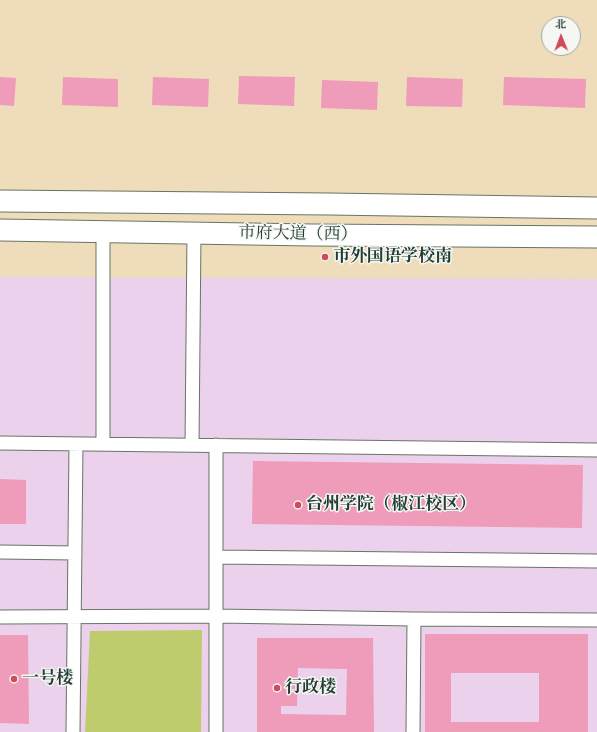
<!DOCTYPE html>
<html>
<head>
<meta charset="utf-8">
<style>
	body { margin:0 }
	#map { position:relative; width:597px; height:732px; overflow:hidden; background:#eedcba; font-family:"IM FELL DW Pica","Noto Serif SC",serif }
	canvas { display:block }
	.north { position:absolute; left:541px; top:16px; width:40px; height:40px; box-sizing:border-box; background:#f6f6f2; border:1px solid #a0aca6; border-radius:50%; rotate:359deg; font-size:11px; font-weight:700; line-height:16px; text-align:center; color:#1f3d34 }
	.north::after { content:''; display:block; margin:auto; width:14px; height:18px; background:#d1495b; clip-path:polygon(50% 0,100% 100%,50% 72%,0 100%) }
</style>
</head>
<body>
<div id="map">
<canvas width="597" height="732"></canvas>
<div class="north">北</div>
</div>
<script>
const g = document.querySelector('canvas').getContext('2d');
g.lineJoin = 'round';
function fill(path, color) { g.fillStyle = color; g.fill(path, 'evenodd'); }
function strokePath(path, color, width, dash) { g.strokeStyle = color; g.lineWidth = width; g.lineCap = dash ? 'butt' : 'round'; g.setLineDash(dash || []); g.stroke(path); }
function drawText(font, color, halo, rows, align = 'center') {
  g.font = font + ' "IM FELL DW Pica","Noto Serif SC",serif'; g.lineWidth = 3; g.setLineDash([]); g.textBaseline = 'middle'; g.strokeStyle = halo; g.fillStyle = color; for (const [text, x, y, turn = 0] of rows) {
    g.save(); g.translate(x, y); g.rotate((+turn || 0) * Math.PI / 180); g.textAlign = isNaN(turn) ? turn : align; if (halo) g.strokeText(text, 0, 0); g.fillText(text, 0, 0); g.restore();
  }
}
const built = new Path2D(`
	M0,277L597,279V732H0Z`);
const green = new Path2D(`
	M202,630L201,732H85L90,631Z`);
const building = new Path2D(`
	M239,76L295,77L294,106L238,104Z
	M0,77L16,78L14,106L0,105Z
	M63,77L118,79V107L62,105Z
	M153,77L209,79L208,107L152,105Z
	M407,77L463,79L462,107L406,106Z
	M504,77L586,79L585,108L503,105Z
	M322,80L378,82L377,110L321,108Z
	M253,461L583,465L582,528L252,524Z
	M0,479L26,480V524H0Z
	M425,634H588V732H425ZM451,673H539V722H451Z
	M0,635H28L29,724L0,723Z
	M257,638H373L374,732H257ZM298,668L347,669L346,715L281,714V706H297Z`);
const street = new Path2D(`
	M0,443L597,450
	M103,444V231
	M192,445L194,233
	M0,552L75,553
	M216,557L597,561
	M0,617L217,616L414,619L597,620
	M73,732L76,444
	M216,732V445
	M413,732L414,619`);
const primary = new Path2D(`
	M0,201L329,204L597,208
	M0,230L312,235L597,237`);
const markers = [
	[325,257,4,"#d1495b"],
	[298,505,4,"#d1495b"],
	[14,679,4,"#d1495b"],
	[277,688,4,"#d1495b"]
];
const streetNames = [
	["市府大道（西）",298,235,1]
];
const poiNames = [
	["市外国语学校南",333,257],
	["台州学院（椒江校区）",306,505],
	["一号楼",22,679],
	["行政楼",285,688]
];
fill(built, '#ebd1eb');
fill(green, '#bfcc6e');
fill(building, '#ef9bba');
strokePath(street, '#677563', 15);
strokePath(primary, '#677563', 23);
strokePath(street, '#fff', 13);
strokePath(primary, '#fff', 21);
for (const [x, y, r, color] of markers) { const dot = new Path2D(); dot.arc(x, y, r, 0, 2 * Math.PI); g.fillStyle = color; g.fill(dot); strokePath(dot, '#f6f6f2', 1.5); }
drawText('17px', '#1f3d34', '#f6f6f2', streetNames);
drawText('bold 17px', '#1f3d34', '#f6f6f2', poiNames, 'left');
</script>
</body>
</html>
